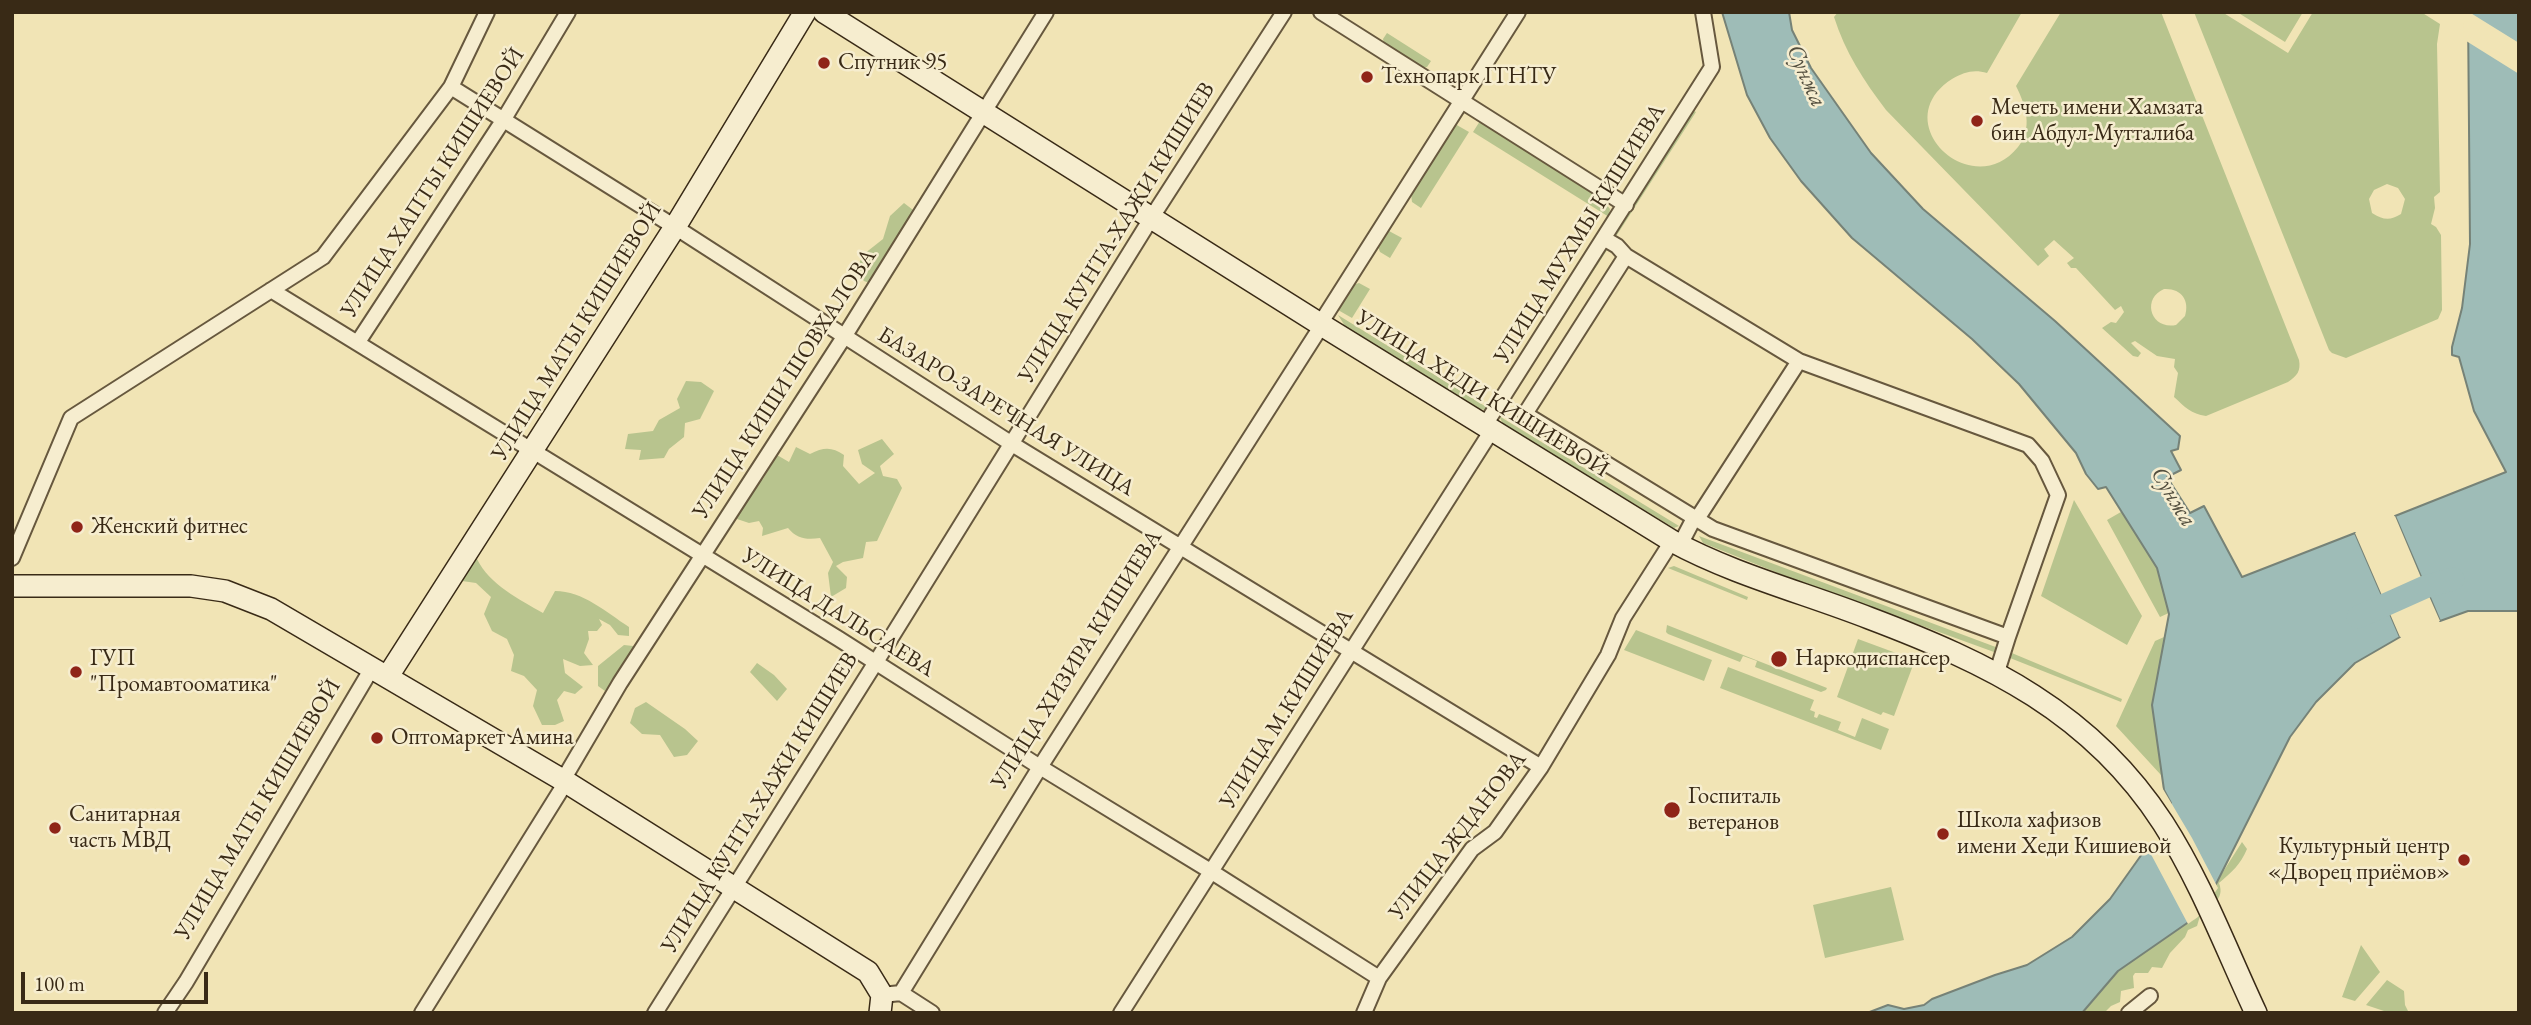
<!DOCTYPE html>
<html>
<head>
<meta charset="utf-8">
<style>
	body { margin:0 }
	#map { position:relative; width:2531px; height:1025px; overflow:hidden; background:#f1e4b5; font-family:"EB Garamond",serif }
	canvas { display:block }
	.frame { position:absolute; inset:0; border:14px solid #392a16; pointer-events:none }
	.scale { position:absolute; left:21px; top:972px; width:187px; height:32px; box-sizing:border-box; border:4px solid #392a16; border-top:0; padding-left:9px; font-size:21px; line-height:24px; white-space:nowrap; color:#392a16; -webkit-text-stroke:5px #f6edcf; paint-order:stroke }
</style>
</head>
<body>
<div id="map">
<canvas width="2531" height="1025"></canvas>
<div class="frame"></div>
<div class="scale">100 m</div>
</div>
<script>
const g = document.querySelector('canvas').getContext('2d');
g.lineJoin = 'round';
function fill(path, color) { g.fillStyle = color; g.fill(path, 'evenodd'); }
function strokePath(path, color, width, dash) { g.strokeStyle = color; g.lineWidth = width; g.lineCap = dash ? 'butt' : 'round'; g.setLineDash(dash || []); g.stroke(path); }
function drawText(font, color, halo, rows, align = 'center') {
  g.font = font + ' "EB Garamond",serif'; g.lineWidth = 5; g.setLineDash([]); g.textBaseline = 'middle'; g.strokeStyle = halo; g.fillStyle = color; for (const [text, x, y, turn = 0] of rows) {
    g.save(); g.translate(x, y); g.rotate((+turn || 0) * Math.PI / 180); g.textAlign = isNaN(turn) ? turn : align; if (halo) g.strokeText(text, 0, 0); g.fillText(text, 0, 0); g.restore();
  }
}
const green = new Path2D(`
	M1838,12H2022L1987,73C1974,69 1964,72 1952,79C1885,122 1972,204 2018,147C2033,128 2026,106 2016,86L2061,12H2161L2299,360C2301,371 2297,376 2288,382L2206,416C2191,414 2185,407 2174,397L2178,373L2174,367L2175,359L2157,356L2135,341L2131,343L2141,353L2138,357L2133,356L2102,328L2111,322L2116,323L2124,312L2121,306L2115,310L2076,268H2071L2067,263L2074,258L2054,240L2044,249L2049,256L2038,266L1886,110C1864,81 1845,52 1834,17ZM2164,289C2181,288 2190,300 2185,316L2176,325C2151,330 2141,299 2164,289Z
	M2194,12H2222L2288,53L2313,12H2421L2440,24L2437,44L2440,192L2434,197L2435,208L2431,224L2436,227L2441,235L2442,310L2438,319L2346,358L2332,353L2329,350ZM2387,184L2398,188L2405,199L2401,214C2390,221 2383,220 2372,213L2369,199L2374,190Z
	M2237,12H2303L2285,42Z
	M1387,33L1431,61L1427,67L1422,68L1384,44L1383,39Z
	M1694,111L1696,112L1615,238V233Z
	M1480,121L1602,199L1610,209L1609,217L1473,132Z
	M1455,124L1469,132L1421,208L1412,202L1411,194Z
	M904,203L917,213L872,284L864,281L855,270L864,254L883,239L890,216Z
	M1389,231L1402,238L1390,258L1380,252L1378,247Z
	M1609,247L1502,413L1501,412L1604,249Z
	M1359,283L1370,289L1352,318L1338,310L1353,285Z
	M1338,315L1488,408L1485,410L1479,409L1345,326Z
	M686,381L701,382L714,391L700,419L685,423L684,437L669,449L664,458L639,460L641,450L625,449L628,434L653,431L659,420L680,408L677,399Z
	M1499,416L1679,526L1674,528L1503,424Z
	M882,439L894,454L880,466L883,476L897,479L902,488L877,541L866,542L863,558L843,562L836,566L847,577L846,588L831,597L828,573L833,562L820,538C807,540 797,539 788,528L762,536L763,528L759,521L749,523L737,519L739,507L749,487L763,479L777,455L789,462L796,447L810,454C824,447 832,447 844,455L843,466L859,484L875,473L862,464L858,450Z
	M2168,485L2230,585L2160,617L2107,520Z
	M2074,500L2142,616L2127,645L2041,596Z
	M1699,536L2001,649L1994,652L1793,579L1703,543Z
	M473,559H477C489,584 520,600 543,613L555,591C583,591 606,612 629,627V636L618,635L610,625L599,619L602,625L597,631H588L589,639L584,653L593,665L580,666L563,659L565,673L583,687L575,694L564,691L557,700L564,721L555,725H542L533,706L537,690L524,676L511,671L514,655L507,639L492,631L484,614L491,597L476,583L462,581Z
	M1674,566L1748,597L1747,600L1668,568Z
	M2287,583L2172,787L2116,726L2155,641Z
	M1667,625L1827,688L1826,690L1821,692L1755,667L1757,661L1743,656L1740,662L1668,634L1666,632Z
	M1636,630L1712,660L1704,681L1624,650Z
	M1858,639L1915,660L1894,716L1883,712L1881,715L1837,697Z
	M624,645L633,646L634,651L605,691L598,686V666Z
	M2007,651L2122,699L2121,702L2010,658L2007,656Z
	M757,663L774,675L787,689L777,701L750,672Z
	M1728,667L1814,700L1810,710L1815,712L1814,717L1817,718L1819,714L1841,722L1838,730L1855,737L1862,718L1889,729L1881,750L1720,688Z
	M646,702L685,729L698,741L687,755L674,757L660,735L642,734L630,723L635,708Z
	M2242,842L2247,849C2241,864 2231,873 2219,883C2226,901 2208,905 2201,915C2199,918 2198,923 2197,926L2188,930L2185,937L2170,953L2162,968L2152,967L2148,973H2135L2133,976L2134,988L2121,991L2120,1002L2111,1006L2104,1013H2082L2118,971L2193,919Z
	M1891,887L1904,940L1825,958L1813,905Z
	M2361,945L2380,972L2355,1001L2342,997Z
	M2387,980L2404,991L2405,1005L2409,1013H2390L2366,1005Z`);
const water = new Path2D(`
	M1722,12H1789L1792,30L1811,68L1871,153L1923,209L2055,321L2180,436L2178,449L2171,451L2181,470L2167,477L2190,513L2204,506L2242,577L2355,533L2400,637L2355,663L2316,702L2290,737L2216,884L2193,919L2118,971L2082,1013H1867L1888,1005L1904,1009L1924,1005L1932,999L1995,975L2027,965L2072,937L2110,899L2142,854L2143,847L2156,843L2171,803L2164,790L2152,705L2169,614L2157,568L2106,487L2098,489L2086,474L2076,453L2019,384L1972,339L1852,238L1801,181L1770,138L1747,95Z
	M2468,12H2519V611H2468L2440,621L2395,516L2506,472L2474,411L2459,357L2452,355V347L2462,308L2470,244Z`);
const pier = new Path2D(`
	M2464,12H2469L2519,43V74L2463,39Z
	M2395,516L2425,587L2440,621L2437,622L2391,517Z
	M2358,532L2403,636L2400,637L2355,533Z
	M2160,784L2192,838L2218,888L2198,917L2188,924L2145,843L2154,840L2163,825L2167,803Z`);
const river = new Path2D(`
	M2358,617L2425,587L2453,579`);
const street = new Path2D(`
	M1321,12L1626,205
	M451,87L675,227L1012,444L1541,767
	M1605,239L1617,246L1626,256
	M1626,256L1799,361L2028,445L2042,461L2058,495L2008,637L1713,529L1525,414Z
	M271,290L839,639L1040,767L1212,872L1379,978
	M1320,324L1518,12
	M358,342L504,119L568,12
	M1485,425L1712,67L1703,12
	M1680,545L1692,522L1697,519L1799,361
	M12,558L71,418L323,257L451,87L487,12
	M1997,672L2008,637
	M563,780L620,683L844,337L1046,12
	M901,993L932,1013
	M882,995L901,993L1040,767L1322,325
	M165,1013L186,982L372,668
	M422,1013L566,782
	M655,1013L876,662L1152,217L1284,12
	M1121,1013L1492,430
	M1364,1013L1379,978L1472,849L1495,832L1541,767L1608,655L1623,618L1672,541
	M2129,1013L2150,996`);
const secondary = new Path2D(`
	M824,12L1320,324L1672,541C1732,574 1805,593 1869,618C1988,663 2091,712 2163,823C2201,882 2226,949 2256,1013
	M12,586H191L225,591L271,609L566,782L868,972L882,995L880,1013
	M388,676L675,227L805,12`);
const markers = [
	[824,63,7,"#8f2418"],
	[1367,77,7,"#8f2418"],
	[1977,121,7,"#8f2418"],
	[77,527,7,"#8f2418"],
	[1779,659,9,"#8f2418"],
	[76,672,7,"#8f2418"],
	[377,738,7,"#8f2418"],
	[1672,810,9,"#8f2418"],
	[55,828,7,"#8f2418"],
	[1943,834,7,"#8f2418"],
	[2464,860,7,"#8f2418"]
];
const poiNames = [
	["Спутник 95",838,63],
	["Технопарк ГГНТУ",1381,77],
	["Мечеть имени Хамзата",1991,108],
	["бин Абдул-Мутталиба",1991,134],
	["Женский фитнес",91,527],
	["ГУП",90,659],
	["\"Промавтооматика\"",90,685],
	["Наркодиспансер",1795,659],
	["Оптомаркет Амина",391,738],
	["Госпиталь",1688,797],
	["ветеранов",1688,823],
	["Санитарная",69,815],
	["часть МВД",69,841],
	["Школа хафизов",1957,821],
	["имени Хеди Кишиевой",1957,847],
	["Культурный центр",2450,847,"right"],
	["«Дворец приёмов»",2450,873,"right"]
];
const streetNames = [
	["УЛИЦА ХАПТЫ КИШИЕВОЙ",433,183,-57],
	["УЛИЦА КУНТА-ХАЖИ КИШИЕВ",1117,233,-58],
	["УЛИЦА МУХМЫ КИШИЕВА",1580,234,-58],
	["УЛИЦА МАТЫ КИШИЕВОЙ",577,332,-58],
	["УЛИЦА КИШИ ШОВХАЛОВА",785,384,-57],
	["УЛИЦА ХЕДИ КИШИЕВОЙ",1482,394,32],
	["БАЗАРО-ЗАРЕЧНАЯ УЛИЦА",1006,412,32],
	["УЛИЦА ДАЛЬСАЕВА",838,613,32],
	["УЛИЦА ХИЗИРА КИШИЕВА",1077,660,-58],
	["УЛИЦА М.КИШИЕВА",1287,709,-58],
	["УЛИЦА КУНТА-ХАЖИ КИШИЕВ",760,803,-58],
	["УЛИЦА МАТЫ КИШИЕВОЙ",258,810,-59],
	["УЛИЦА ЖДАНОВА",1458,836,-52]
];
const waterNames = [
	["Сунжа",1806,76,66],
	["Сунжа",2173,497,59]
];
fill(green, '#b8c48e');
fill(water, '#9ebcb7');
strokePath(water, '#768277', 2);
fill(pier, '#f1e4b5');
strokePath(river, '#9ebcb7', 23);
strokePath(street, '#67583e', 18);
strokePath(secondary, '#392a16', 24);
strokePath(street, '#f6edcf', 14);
strokePath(secondary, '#f6edcf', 21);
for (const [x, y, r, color] of markers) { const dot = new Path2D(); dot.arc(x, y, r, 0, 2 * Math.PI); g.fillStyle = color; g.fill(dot); strokePath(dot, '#f6edcf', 2.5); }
drawText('23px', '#392a16', '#f6edcf', poiNames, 'left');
drawText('23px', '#392a16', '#f6edcf', streetNames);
drawText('italic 24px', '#524e3e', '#f6edcf', waterNames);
</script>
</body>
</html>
